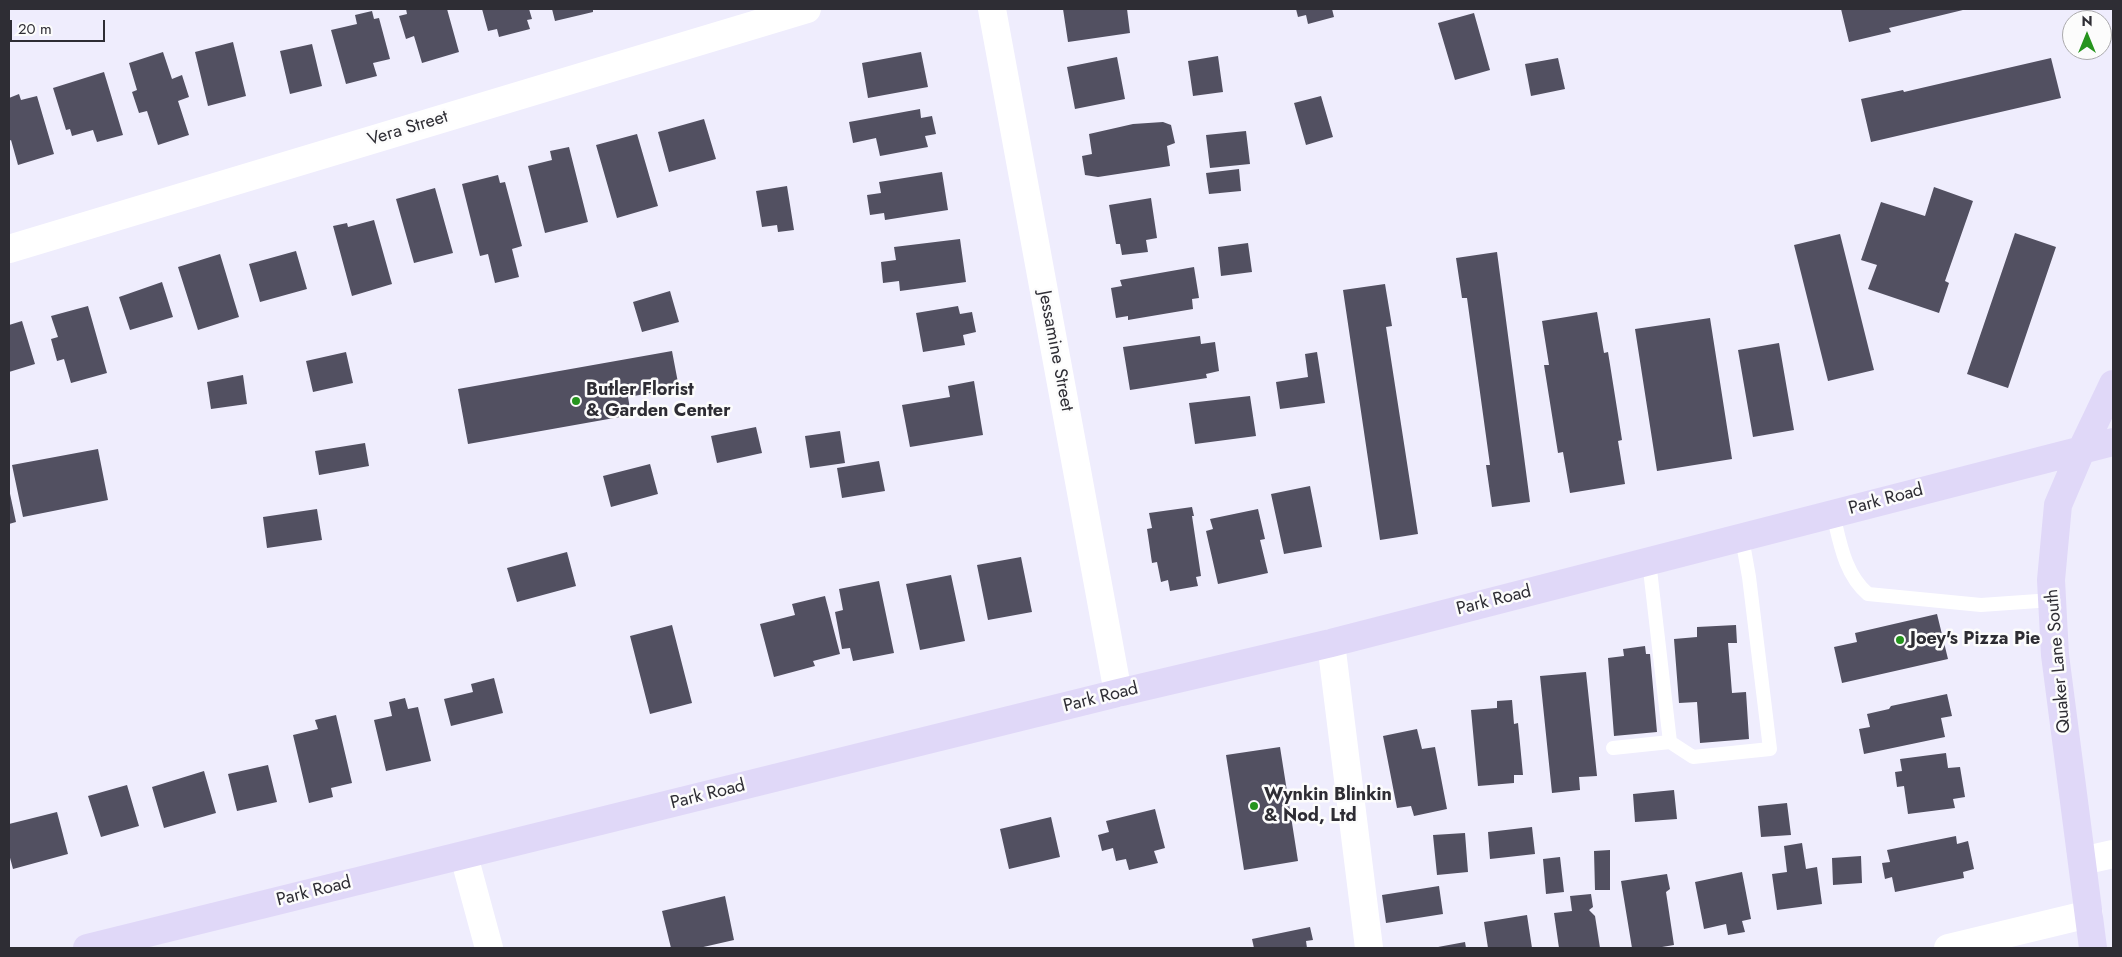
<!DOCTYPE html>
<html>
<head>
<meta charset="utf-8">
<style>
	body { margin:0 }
	#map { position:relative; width:2122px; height:957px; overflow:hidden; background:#efedfd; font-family:Jost,sans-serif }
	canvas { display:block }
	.frame { position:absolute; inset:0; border:10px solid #2e2d34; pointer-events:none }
	.north { position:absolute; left:2062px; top:10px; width:50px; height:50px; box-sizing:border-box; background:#fcfcfc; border:1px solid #aaa9ac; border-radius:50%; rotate:0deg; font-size:14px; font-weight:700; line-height:20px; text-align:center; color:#2e2d34 }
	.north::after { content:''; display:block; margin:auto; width:18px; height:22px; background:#26941e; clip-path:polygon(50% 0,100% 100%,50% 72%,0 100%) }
	.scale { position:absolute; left:10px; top:20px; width:95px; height:22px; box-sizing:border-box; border:2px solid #2e2d34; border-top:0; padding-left:6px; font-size:15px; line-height:18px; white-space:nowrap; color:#2e2d34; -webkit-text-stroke:4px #fcfcfc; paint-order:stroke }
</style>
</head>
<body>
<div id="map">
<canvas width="2122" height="957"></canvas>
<div class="frame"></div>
<div class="north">N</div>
<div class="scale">20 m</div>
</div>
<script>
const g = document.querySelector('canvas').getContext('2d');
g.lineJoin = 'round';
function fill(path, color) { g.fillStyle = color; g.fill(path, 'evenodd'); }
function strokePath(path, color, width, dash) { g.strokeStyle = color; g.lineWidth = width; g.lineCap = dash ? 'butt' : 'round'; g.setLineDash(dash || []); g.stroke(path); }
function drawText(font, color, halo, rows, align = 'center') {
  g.font = font + ' Jost,sans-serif'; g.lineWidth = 5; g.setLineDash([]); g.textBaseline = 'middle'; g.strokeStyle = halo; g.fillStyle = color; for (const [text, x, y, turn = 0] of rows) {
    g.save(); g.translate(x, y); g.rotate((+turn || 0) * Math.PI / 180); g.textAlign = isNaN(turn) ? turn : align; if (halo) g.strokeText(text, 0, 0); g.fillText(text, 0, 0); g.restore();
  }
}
const building = new Path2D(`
	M406,9H447L459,52L422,63L414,36L406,39L399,16L407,14Z
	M482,9H529L532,19L527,20L530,29L499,37L497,29L488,31Z
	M552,9H593V12L555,21Z
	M1063,9H1127L1130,33L1068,42Z
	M1296,9H1332L1334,17L1308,24L1306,15L1298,17Z
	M1841,9H1967L1889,28L1891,32L1849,42Z
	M372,11L374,19L379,18L390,59L373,63L377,76L346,84L331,30L357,24L355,15Z
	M1474,13L1490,70L1455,80L1438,23Z
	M233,42L246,96L208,106L195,52Z
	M312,44L322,86L290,94L280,51Z
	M163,52L172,79L182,75L189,97L178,101L189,135L158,145L147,111L139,113L132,92L137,90L129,63Z
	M921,52L928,87L868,98L862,63Z
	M1218,56L1223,92L1193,96L1188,61Z
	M1117,57L1125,99L1075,109L1067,67Z
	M1558,58L1565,89L1531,96L1525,64Z
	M2051,58L2061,98L1871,142L1861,99L1903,90L1904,92Z
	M104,72L123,135L97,142L93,130L72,136L70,129L66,130L53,88Z
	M19,94L21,100L37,96L54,154L18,165L11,140L9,141V98Z
	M1321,96L1333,137L1306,145L1294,103Z
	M920,109L921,118L932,116L936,134L925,136L928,147L880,156L876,138L853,143L849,122Z
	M704,119L716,159L669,172L658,132Z
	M1163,122L1171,125L1175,143L1167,146L1170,166L1098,177L1085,175L1082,156L1092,154L1089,134L1133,124Z
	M1246,131L1250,164L1210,168L1206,135Z
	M637,134L658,206L617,218L596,145Z
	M569,147L588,222L545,233L528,166L552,160L550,151Z
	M1239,169L1241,191L1209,194L1206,173Z
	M942,172L948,210L885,220L884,213L870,215L867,195L881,193L879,182Z
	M498,175L500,183L505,182L522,246L512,249L519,277L495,283L488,254L480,256L462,184Z
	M787,186L794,230L778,232L777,225L762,227L756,191Z
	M1934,187L1973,201L1945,281L1949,283L1939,313L1868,289L1877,265L1861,260L1881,202L1925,216Z
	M435,188L453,253L414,263L396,199Z
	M1151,198L1157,238L1146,240L1148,252L1122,255L1120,244H1116L1109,205Z
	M374,220L392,284L352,296L333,226L347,223L348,227Z
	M2015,233L2056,247L2008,388L1967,374Z
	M1840,234L1874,370L1828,381L1794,245Z
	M960,239L966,282L900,291L899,281L883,283L881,262L896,260L894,247Z
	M1248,243L1252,272L1221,276L1218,247Z
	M296,251L307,289L260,302L249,264Z
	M1497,252L1530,502L1492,507L1486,465H1490L1467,298H1462L1456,258Z
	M220,254L239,317L198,330L178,267Z
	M1194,267L1199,298L1192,299L1193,309L1128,320V316L1116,318L1111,288L1122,286L1120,280Z
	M162,282L173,317L130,330L119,297Z
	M1385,284L1392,326L1386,327L1418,534L1380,540L1343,290Z
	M670,291L679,322L642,332L633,302Z
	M88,306L107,373L71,383L64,359L57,361L51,339L58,337L51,316Z
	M958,306L960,314L972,312L976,332L963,335L965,345L923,352L916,313Z
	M1597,312L1604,353L1608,352L1622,440L1618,441L1625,484L1570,493L1563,452L1558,453L1544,365H1549L1542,321Z
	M1710,318L1732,459L1657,471L1635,329Z
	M22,321L35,364L9,372V325Z
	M1200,336L1201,344L1215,342L1219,371L1206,374L1207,378L1130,390L1123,347Z
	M1779,343L1794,430L1753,437L1738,350Z
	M672,351L679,388L628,397L631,415L468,444L458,389Z
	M346,352L353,383L313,392L306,361Z
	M1317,352L1325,403L1280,409L1276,382L1308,377L1305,354Z
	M243,375L247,404L211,409L207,382Z
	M974,381L983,435L910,447L902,405L950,397L948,386Z
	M1250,396L1256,436L1195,444L1189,403Z
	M756,427L762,453L717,463L711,436Z
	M840,431L845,463L810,468L805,436Z
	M365,443L369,466L319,475L315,451Z
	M98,449L108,500L23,517L12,465Z
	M879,461L885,491L842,498L837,468Z
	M650,464L658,494L611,507L603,476Z
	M1310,486L1322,547L1284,554L1271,494Z
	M9,489L16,522L9,524Z
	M1192,507L1194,516H1192L1201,576L1196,577L1198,586L1170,591L1168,580L1161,582L1157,562L1152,563L1147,529L1152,528L1149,513Z
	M317,509L322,540L267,548L263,517Z
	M1258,509L1265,539L1260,540L1268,573L1218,584L1206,531L1213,529L1210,519Z
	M567,552L576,586L517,602L507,568Z
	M1021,557L1032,612L988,620L977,565Z
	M951,575L965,641L920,650L906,584Z
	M879,581L894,653L853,661L850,648L842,649L835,612L843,610L839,589Z
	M825,596L840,654L813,661L815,666L774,677L760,624L795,615L792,604Z
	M1937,614L1948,659L1842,683L1834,647L1857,642L1855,633Z
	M672,625L692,703L650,714L630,636Z
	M1736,625L1737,643H1728L1732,693L1746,692L1749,739L1700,743L1697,702L1679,703L1674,639L1697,637V627Z
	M1645,646L1646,654H1650L1657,732L1614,736L1608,658L1624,656L1623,649Z
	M1586,672L1597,776L1579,777L1580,790L1552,793L1540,676Z
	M494,678L503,713L451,726L444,699L473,692L471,684Z
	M1947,694L1952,716L1941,718L1945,737L1864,754L1859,729L1870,727L1867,714L1889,709L1891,706Z
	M405,698L408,709L418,707L431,761L386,771L374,720L392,716L389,702Z
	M1512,700L1514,724L1518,723L1523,775H1514V783L1478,786L1471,710L1497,708V701Z
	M336,715L352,783L331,788L333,797L309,803L293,735L318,729L315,720Z
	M1417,729L1422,749L1435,747L1447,809L1414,816L1411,806L1397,808L1383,736Z
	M1280,747L1298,861L1244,870L1226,755Z
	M1946,753L1948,768L1960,767L1965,797L1953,799L1955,808L1908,814L1904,786L1897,787L1895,772L1902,771L1900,759Z
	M268,765L277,802L237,811L228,774Z
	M204,771L216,813L164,828L152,787Z
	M127,785L139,826L101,837L88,796Z
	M1674,790L1677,819L1635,822L1633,794Z
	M1787,803L1791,835L1761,837L1758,806Z
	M1155,809L1165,848L1154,851L1158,863L1129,870L1126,859L1116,861L1113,848L1102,851L1098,835L1109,832L1106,821Z
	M57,812L68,854L13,869L9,854V824Z
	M1051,817L1060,857L1009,869L1000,829Z
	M1532,827L1535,854L1490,859L1488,832Z
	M1465,833L1468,872L1437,875L1433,835Z
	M1956,836L1957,844L1968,841L1974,869L1963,872L1964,878L1895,892L1892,877L1885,879L1882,863L1890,862L1887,850Z
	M1802,843L1806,869L1817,867L1822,904L1777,910L1772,874L1787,872L1784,846Z
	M1610,850V890H1595L1594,851Z
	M1861,856L1862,883L1833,885L1832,858Z
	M1560,857L1564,892L1546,894L1543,859Z
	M1742,872L1751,919L1742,921L1745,932L1728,935L1726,924L1704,929L1695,882Z
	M1667,874L1670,889L1666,892L1674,945L1656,948H1632L1621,881Z
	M1439,886L1443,914L1386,923L1382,895Z
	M1591,894L1593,907L1589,910L1595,916L1600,948H1559L1554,913L1572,911L1570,896Z
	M725,896L734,940L699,948H671L662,911Z
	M1527,915L1532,948H1488L1484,922Z
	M1310,927L1313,940L1306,941L1307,948H1254L1252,939Z
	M1465,942L1466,948H1438V947Z`);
const lane = new Path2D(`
	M1833,514C1840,543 1845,575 1868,594L1981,605L2052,600
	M1649,561L1670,742L1693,757L1770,749L1749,577L1742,538
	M1613,748L1670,742`);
const street = new Path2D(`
	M992,9L1118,693
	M9,249L807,9
	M1331,643L1369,948
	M464,856L489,948
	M2082,861L2113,854
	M1948,948L2089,914`);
const secondary = new Path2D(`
	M87,948L1118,693L1331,643L2113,442
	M2093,948L2055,655L2051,580L2058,505L2081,451L2113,384`);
const markers = [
	[576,401,5,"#26941e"],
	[1900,640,5,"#26941e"],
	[1254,806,5,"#26941e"]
];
const streetNames = [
	["Vera Street",408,129,-17],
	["Jessamine Street",1055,351,79],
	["Park Road",1886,500,-15],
	["Park Road",1494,601,-14],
	["Quaker Lane South",2059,661,-95],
	["Park Road",1101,698,-14],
	["Park Road",708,795,-14],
	["Park Road",314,892,-14]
];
const poiNames = [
	["Butler Florist",586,391],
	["& Garden Center",586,412],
	["Joey's Pizza Pie",1910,640],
	["Wynkin Blinkin",1264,796],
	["& Nod, Ltd",1264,817]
];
fill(building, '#525061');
strokePath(lane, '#fff', 14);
strokePath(street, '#fff', 28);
strokePath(secondary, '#e0d8f8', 28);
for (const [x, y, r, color] of markers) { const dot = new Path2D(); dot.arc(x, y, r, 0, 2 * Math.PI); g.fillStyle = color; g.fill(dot); strokePath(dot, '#fcfcfc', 2); }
drawText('18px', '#2e2d34', '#fcfcfc', streetNames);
drawText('bold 18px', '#2e2d34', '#fcfcfc', poiNames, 'left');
</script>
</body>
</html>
